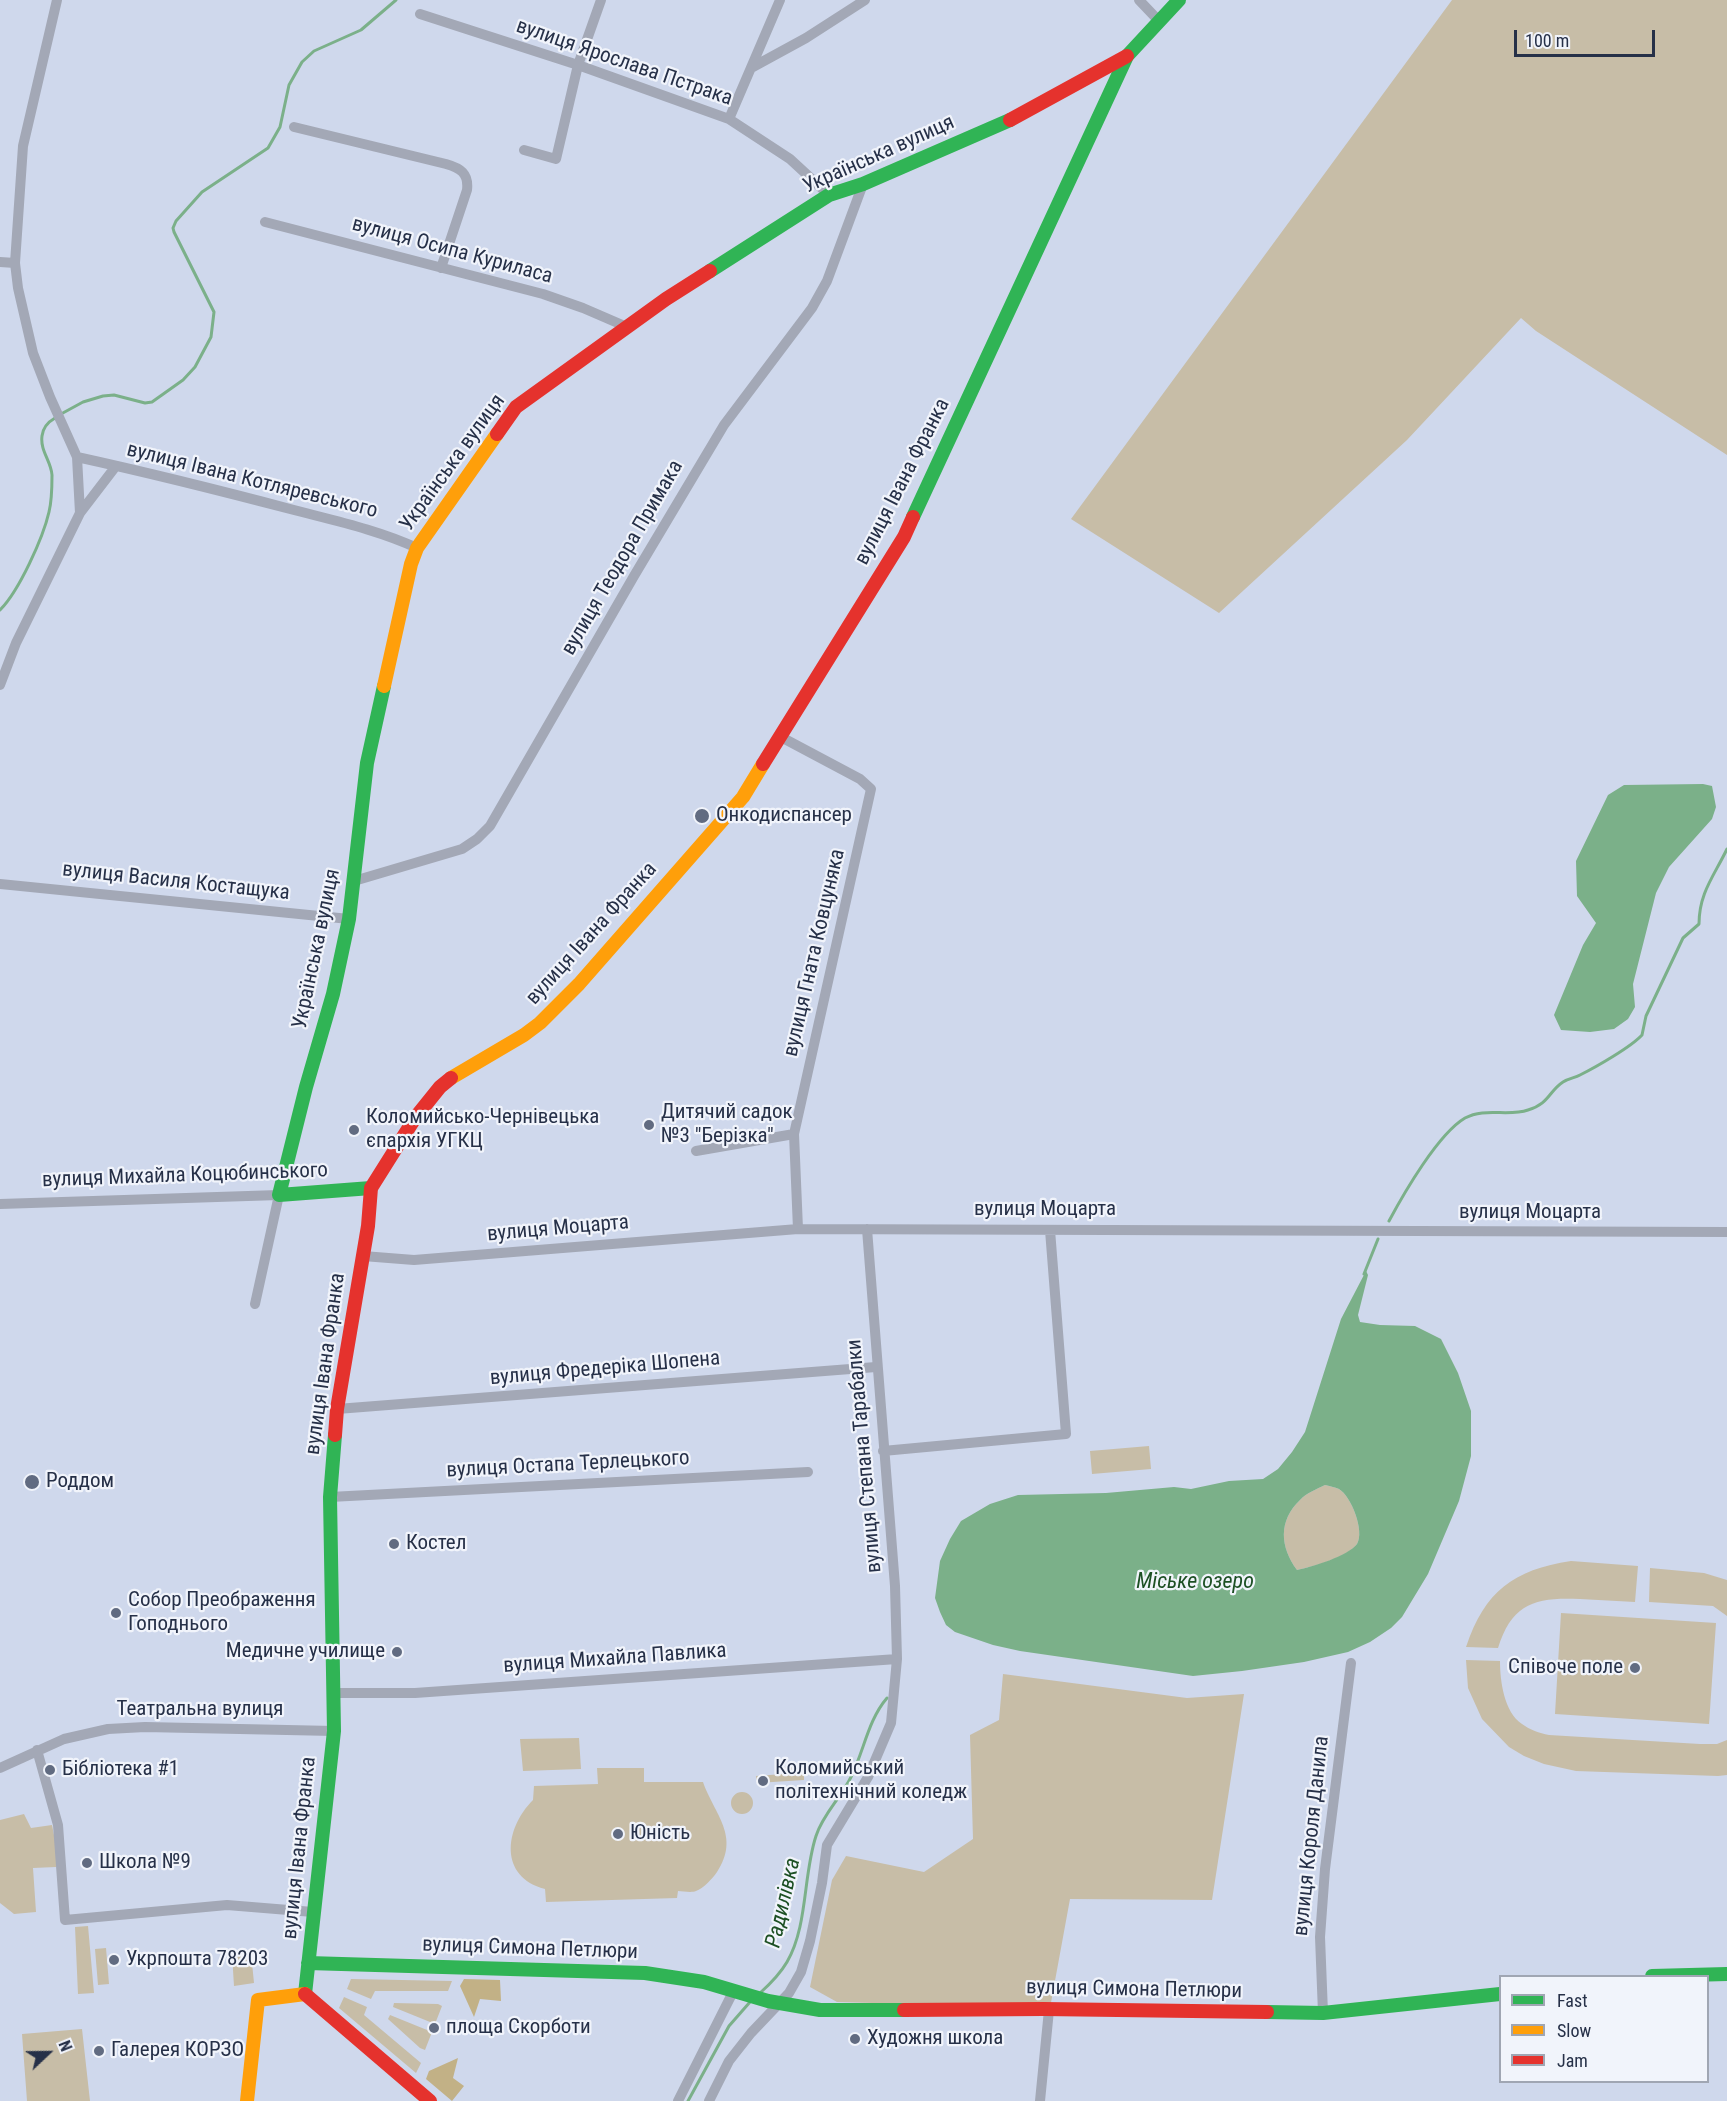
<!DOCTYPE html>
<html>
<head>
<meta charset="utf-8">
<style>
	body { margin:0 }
	#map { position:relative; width:1727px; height:2101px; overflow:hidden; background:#cfd8ec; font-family:"Roboto Condensed",sans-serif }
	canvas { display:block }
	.legend { position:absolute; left:1499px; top:1975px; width:210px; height:108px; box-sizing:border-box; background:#f1f4fb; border:2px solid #a0a6b3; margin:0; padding:8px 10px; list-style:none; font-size:18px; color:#263048 }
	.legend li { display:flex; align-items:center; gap:12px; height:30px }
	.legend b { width:30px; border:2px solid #a0a6b3 }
	.north { position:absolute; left:18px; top:2023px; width:60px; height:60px; -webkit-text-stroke:4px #f1f4fb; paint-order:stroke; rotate:68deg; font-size:16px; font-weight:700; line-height:24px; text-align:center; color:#263048 }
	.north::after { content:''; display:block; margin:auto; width:21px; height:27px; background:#263048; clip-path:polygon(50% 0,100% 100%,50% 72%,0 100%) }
	.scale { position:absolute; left:1514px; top:30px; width:141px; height:27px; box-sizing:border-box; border:3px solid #263048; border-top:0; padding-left:8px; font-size:18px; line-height:21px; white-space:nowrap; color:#263048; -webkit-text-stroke:4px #f1f4fb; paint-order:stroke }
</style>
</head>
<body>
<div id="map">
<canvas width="1727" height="2101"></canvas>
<ul class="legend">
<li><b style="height:8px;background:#30b455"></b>Fast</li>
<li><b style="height:8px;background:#ff9f0a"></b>Slow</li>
<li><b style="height:8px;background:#e5322d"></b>Jam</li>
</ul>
<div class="north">N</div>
<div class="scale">100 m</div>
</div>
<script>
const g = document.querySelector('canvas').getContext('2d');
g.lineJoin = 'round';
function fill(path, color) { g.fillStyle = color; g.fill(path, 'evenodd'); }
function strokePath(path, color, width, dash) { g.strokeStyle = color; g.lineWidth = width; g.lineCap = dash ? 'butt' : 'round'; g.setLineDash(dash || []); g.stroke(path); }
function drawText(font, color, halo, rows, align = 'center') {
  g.font = font + ' "Roboto Condensed",sans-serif'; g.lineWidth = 4.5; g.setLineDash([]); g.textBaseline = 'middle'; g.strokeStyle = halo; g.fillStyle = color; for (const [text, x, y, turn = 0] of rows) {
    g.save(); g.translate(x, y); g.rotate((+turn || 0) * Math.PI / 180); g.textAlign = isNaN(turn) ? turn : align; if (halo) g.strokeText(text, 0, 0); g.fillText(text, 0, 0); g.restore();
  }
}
const green = new Path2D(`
	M1452,0H1727V455L1536,331L1521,318L1407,440L1219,613L1071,519Z
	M1149,1446L1151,1469L1092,1474L1090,1451Z
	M1325,1485C1329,1486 1335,1487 1339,1489C1351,1496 1365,1531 1357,1544C1348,1557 1312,1567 1297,1570C1280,1547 1278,1521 1300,1500C1306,1493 1317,1489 1325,1485Z
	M1571,1561L1638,1566L1635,1602C1617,1601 1598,1600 1580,1599C1536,1597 1512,1603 1498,1648L1466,1647C1485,1591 1513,1570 1571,1561Z
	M1650,1568L1704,1573L1727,1580V1616L1713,1606L1649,1602Z
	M1561,1613L1716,1623L1709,1724L1555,1714Z
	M1466,1660L1500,1661C1500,1681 1504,1712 1522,1724C1530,1730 1539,1733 1549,1735L1700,1744H1717L1727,1740V1775L1718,1776L1576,1771L1544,1764L1524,1756L1509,1747L1482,1719L1468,1688Z
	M1003,1674L1187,1698L1244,1694L1212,1900L1070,1899L1050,2008L837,2002L810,1987L832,1880L846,1856L924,1872L973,1839L970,1735L999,1720Z
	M579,1738L581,1769L523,1771L520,1739Z
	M804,1766V1780L757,1783L756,1776L783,1774V1767Z
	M597,1768H644V1782H703C714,1814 741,1836 717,1872C713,1878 703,1889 696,1891C691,1893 683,1891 678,1891L677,1898L546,1902L545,1889C499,1877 504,1829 533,1800L534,1786L598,1784Z
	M731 1803a11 11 0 1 1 22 0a11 11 0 1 1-22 0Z
	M24,1814L31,1828L52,1825L56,1845V1867L33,1868L36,1912L14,1914L0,1903V1820Z
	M88,1926L94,1993L78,1994L75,1927Z
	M106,1948L109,1984L98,1985L95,1949Z
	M251,1953L254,1983L234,1986L232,1954Z
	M351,1979L452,1981L448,1991H375L371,1999L347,1989Z
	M344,1997L367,2007L364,2015L421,2063L416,2073L339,2008Z
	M394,2003L438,2004L442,2006L435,2024L393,2007Z
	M390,2015L432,2032L425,2050L420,2048L388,2019Z
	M82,2029L90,2101H27L22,2034Z`);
const forest = new Path2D(`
	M464,1979L500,1980L501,2001L480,1999L474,2017L460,1986Z
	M458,2058L453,2078L464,2086L452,2101L426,2079L429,2071Z`);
const water = new Path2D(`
	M1703,784L1712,786L1716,807L1712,819L1669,867L1656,893L1633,984L1635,1007L1628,1019L1614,1029L1590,1032L1561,1030L1554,1015L1583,945L1596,923L1577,896L1576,861L1608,795L1624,785Z
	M1366,1271L1368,1275L1358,1315L1360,1322L1380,1325L1415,1326L1441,1339L1458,1373L1471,1411V1456L1459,1501L1428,1574L1402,1617L1391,1628L1370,1642L1348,1652L1304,1662L1242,1671L1193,1676L1020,1651L993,1645L955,1632L946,1625L940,1612L935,1598L940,1561L950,1539L961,1521L990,1504L1018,1495L1106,1493L1174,1487L1191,1489L1229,1481L1263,1479L1278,1469L1292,1452L1305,1432L1341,1319ZM1325,1485C1329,1486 1335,1487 1339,1489C1351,1496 1365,1531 1357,1544C1348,1556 1312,1567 1297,1570C1280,1547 1278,1521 1300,1500C1306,1493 1317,1489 1325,1485Z`);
const stream = new Path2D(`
	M61,414L83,402L103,396L114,395L145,403L152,402L183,380L195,367L211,337L214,312L174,232L173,228L176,221L202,192L268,148L280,127L289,85L302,62L314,51L361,30L396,0
	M0,610C19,591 43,538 49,512C52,500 52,488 52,475C51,461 40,451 42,436C43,427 48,422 55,418
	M1389,1221C1404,1193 1438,1134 1465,1118C1485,1107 1508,1117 1528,1110C1549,1104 1549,1091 1563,1082C1569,1078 1575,1078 1580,1075C1596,1067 1631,1047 1642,1035L1646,1016L1683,938L1699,924C1699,893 1714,876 1727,849
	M1364,1274L1378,1239
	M760,1993C770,1984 780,1974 787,1962C808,1926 803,1875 816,1836C823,1814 841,1798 851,1777C864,1751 868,1720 887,1698
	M688,2101L729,2026L750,2002`);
const street = new Path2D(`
	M1139,0L1159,21
	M420,14L578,65L729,119L790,159L829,195
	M751,68L806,38L865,0
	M729,119L780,0
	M294,127L446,164C460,168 469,173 467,190L441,268
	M524,150L556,159L578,65L601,0
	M265,222L543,294L583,308L627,327
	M0,262L15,263
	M77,457C150,473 222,491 294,510C336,521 378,530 417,548
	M80,513L116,466
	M0,685L16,643L80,513L77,457L50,397L33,353L18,288L15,263L23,146L57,0
	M781,737L860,779L871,789L794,1134L798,1229
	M354,881L462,849L477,839L490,826L634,576L724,425L812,308L827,281L863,184
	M0,884L349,919
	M696,1151L794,1134
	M0,1204L279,1195L255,1304
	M363,1256L414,1260L798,1229L1727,1232
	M337,1409L876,1367
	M883,1451L1066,1434L1050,1230
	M330,1497L808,1472
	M335,1693H415L897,1659
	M37,1750L58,1825L65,1920L227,1905L313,1912
	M0,1768L64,1739L108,1729L145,1727L334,1731
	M1323,2013L1320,1937L1325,1869L1351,1663
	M678,2101L734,1990
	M709,2101L729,2061L751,2033L789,1993L801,1972L810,1941L822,1883L827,1845L868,1777L891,1723L897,1659L895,1586L867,1229
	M1040,2101L1049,2010`);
const fast = new Path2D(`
	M710,271L829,195L863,184L1010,120
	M913,517L1127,56L1179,0
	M371,1188L279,1195L306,1087L333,994L349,919L367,763L384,686
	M308,1963L645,1973L704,1982L768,2001L820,2010H904
	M1652,1976L1727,1974
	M305,1994L334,1731L330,1497L335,1435
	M1267,2012L1323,2013L1500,1994`);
const slow = new Path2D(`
	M384,686L411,564L417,548L497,434
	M451,1078L524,1035L540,1023L579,984L743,797L763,764
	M247,2101L258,2000L305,1994`);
const jam = new Path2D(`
	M1010,120L1127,56
	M497,434L516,407L666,299L710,271
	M763,764L904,537L913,517
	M335,1435L337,1409L368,1226L371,1188L415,1118L440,1087L451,1078
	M305,1994L430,2101
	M904,2010L1043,2009L1267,2012`);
const markers = [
	[702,816,8,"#616b81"],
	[649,1125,6,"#616b81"],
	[354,1130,6,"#616b81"],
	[32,1482,8,"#616b81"],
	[394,1544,6,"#616b81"],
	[116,1613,6,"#616b81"],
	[397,1652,6,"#616b81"],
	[1635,1668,6,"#616b81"],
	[50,1770,6,"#616b81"],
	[763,1781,6,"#616b81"],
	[618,1834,6,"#616b81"],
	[87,1863,6,"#616b81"],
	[114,1960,6,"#616b81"],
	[434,2028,6,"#616b81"],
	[855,2039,6,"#616b81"],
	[99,2051,6,"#616b81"]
];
const streetNames = [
	["вулиця Ярослава Пстрака",624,63,19],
	["Українська вулиця",879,155,-24],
	["вулиця Осипа Куриласа",452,251,15],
	["Українська вулиця",453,463,-54],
	["вулиця Івана Котляревського",252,481,14],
	["вулиця Івана Франка",903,482,-63],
	["вулиця Теодора Примака",623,558,-60],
	["вулиця Василя Костащука",176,882,6],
	["вулиця Івана Франка",592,934,-48],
	["Українська вулиця",317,949,-78],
	["вулиця Гната Ковцуняка",815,953,-77],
	["вулиця Михайла Коцюбинського",185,1176,-2],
	["вулиця Моцарта",1045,1210],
	["вулиця Моцарта",1530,1213],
	["вулиця Моцарта",558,1229,-5],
	["вулиця Івана Франка",326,1364,-82],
	["вулиця Фредеріка Шопена",605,1369,-5],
	["вулиця Степана Тарабалки",865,1456,-95],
	["вулиця Остапа Терлецького",568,1465,-3],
	["вулиця Михайла Павлика",615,1659,-4],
	["Театральна вулиця",200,1710],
	["вулиця Короля Данила",1312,1836,-84],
	["вулиця Івана Франка",300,1848,-84],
	["вулиця Симона Петлюри",530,1949,2],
	["вулиця Симона Петлюри",1134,1990,1]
];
const poiNames = [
	["Онкодиспансер",716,816],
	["Дитячий садок",661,1113],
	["№3 \"Берізка\"",661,1137],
	["Коломийсько-Чернівецька",366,1118],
	["єпархія УГКЦ",366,1142],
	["Роддом",46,1482],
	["Костел",406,1544],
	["Собор Преображення",128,1601],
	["Гоподнього",128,1625],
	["Медичне училище",385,1652,"right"],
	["Співоче поле",1623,1668,"right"],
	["Коломийський",775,1769],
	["політехнічний коледж",775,1793],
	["Бібліотека #1",62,1770],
	["Юність",630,1834],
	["Школа №9",99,1863],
	["Укрпошта 78203",126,1960],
	["площа Скорботи",446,2028],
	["Художня школа",867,2039],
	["Галерея КОРЗО",111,2051]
];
const waterNames = [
	["Міське озеро",1195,1582],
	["Радилівка",784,1903,-77]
];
fill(green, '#c7bda7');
fill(forest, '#c2b186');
fill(water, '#7bb089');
strokePath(stream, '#7bb089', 3);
strokePath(street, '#a3a8b6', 10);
strokePath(fast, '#30b455', 14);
strokePath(slow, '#ff9f0a', 14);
strokePath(jam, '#e5322d', 14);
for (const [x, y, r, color] of markers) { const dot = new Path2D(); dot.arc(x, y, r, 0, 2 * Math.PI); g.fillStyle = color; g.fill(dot); strokePath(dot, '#f1f4fb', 2); }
drawText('21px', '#263048', '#f1f4fb', streetNames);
drawText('21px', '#263048', '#f1f4fb', poiNames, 'left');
drawText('italic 22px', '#1d5024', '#f1f4fb', waterNames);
</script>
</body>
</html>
